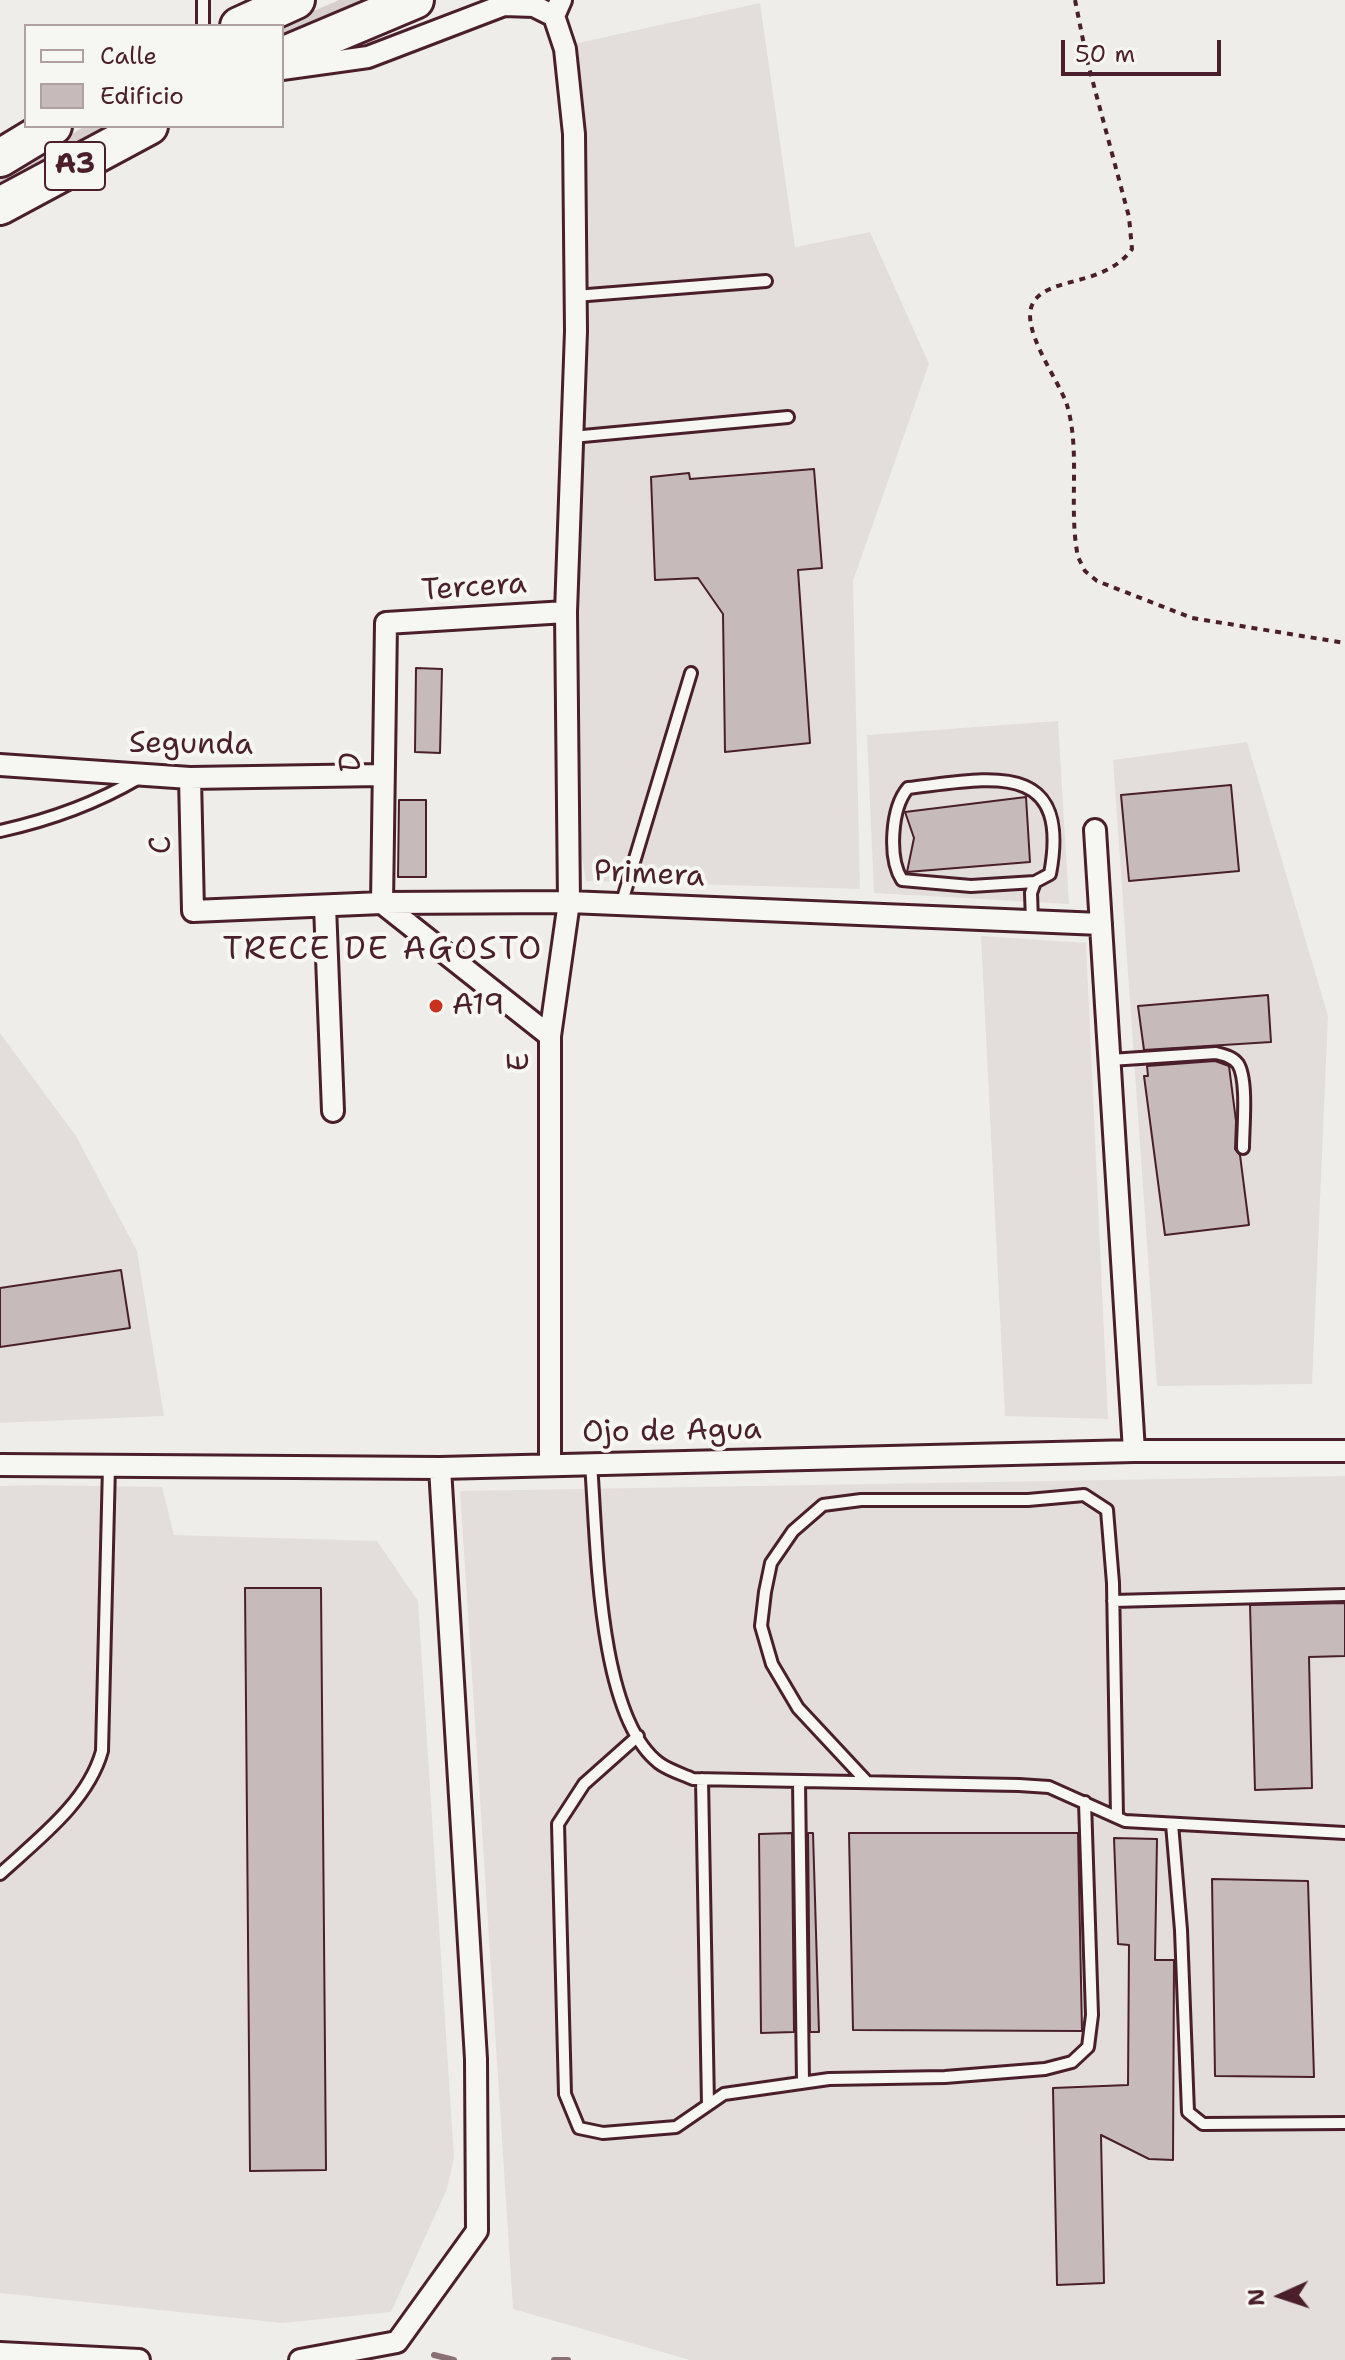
<!DOCTYPE html>
<html>
<head>
<meta charset="utf-8">
<style>
	body { margin:0 }
	#map { position:relative; width:1345px; height:2360px; overflow:hidden; background:#efedea; font-family:"Shantell Sans",sans-serif }
	canvas { display:block }
	.legend { position:absolute; left:24px; top:24px; width:260px; height:104px; box-sizing:border-box; background:#f6f6f2; border:2px solid #b1a0a2; margin:0; padding:10px 14px; list-style:none; font-size:24px; color:#4a1f2b }
	.legend li { display:flex; align-items:center; gap:16px; height:40px }
	.legend b { width:40px; border:2px solid #b1a0a2 }
	.north { position:absolute; left:1241px; top:2256px; width:80px; height:80px; -webkit-text-stroke:6px #f6f6f2; paint-order:stroke; rotate:267deg; font-size:22px; font-weight:700; line-height:32px; text-align:center; color:#4a1f2b }
	.north::after { content:''; display:block; margin:auto; width:28px; height:36px; background:#4a1f2b; clip-path:polygon(50% 0,100% 100%,50% 72%,0 100%) }
	.scale { position:absolute; left:1061px; top:40px; width:160px; height:36px; box-sizing:border-box; border:4px solid #4a1f2b; border-top:0; padding-left:10px; font-size:24px; line-height:28px; white-space:nowrap; color:#4a1f2b; -webkit-text-stroke:6px #f6f6f2; paint-order:stroke }
</style>
</head>
<body>
<div id="map">
<canvas width="1345" height="2360"></canvas>
<ul class="legend">
<li><b style="height:10px;background:#f6f6f2"></b>Calle</li>
<li><b style="height:22px;background:#c6babb"></b>Edificio</li>
</ul>
<div class="north">N</div>
<div class="scale">50 m</div>
</div>
<script>
const g = document.querySelector('canvas').getContext('2d');
g.lineJoin = 'round';
function fill(path, color) { g.fillStyle = color; g.fill(path, 'evenodd'); }
function strokePath(path, color, width, dash) { g.strokeStyle = color; g.lineWidth = width; g.lineCap = dash ? 'butt' : 'round'; g.setLineDash(dash || []); g.stroke(path); }
function drawText(font, color, halo, rows, align = 'center') {
  g.font = font + ' "Shantell Sans",sans-serif'; g.lineWidth = 8; g.setLineDash([]); g.textBaseline = 'middle'; g.strokeStyle = halo; g.fillStyle = color; for (const [text, x, y, turn = 0] of rows) {
    g.save(); g.translate(x, y); g.rotate((+turn || 0) * Math.PI / 180); g.textAlign = isNaN(turn) ? turn : align; if (halo) g.strokeText(text, 0, 0); g.fillText(text, 0, 0); g.restore();
  }
}
const built = new Path2D(`
	M760,3L795,247L870,232L929,364L853,581L860,889L586,881L582,857L575,296L582,287L578,43Z
	M1058,721L1069,904L874,893L867,735Z
	M1247,742L1328,1016L1312,1384L1157,1386L1113,760Z
	M981,936L1086,943L1108,1419L1005,1416Z
	M0,1033L76,1136L137,1251L164,1416L0,1423Z
	M1345,1476V2360H690L513,2309L460,1491Z
	M35,1485L162,1487L174,1535L377,1541L418,1601L454,2158L447,2189L391,2312L283,2323L0,2293V1486Z`);
const green = new Path2D(`
	M339,0H370L282,40L279,26Z
	M85,126H111L0,195V178Z`);
const stream = new Path2D(`
	M434,2355L454,2360
	M554,2360H568`);
const building = new Path2D(`
	M814,469L822,568L798,570L810,743L725,752L723,614L698,578L655,580L651,477L689,473L690,479Z
	M416,668L442,669L440,753L415,752Z
	M1231,785L1239,871L1129,881L1121,795Z
	M1026,797L1030,862L907,872L914,838L905,812Z
	M399,800H426V877H398Z
	M1268,995L1271,1042L1144,1050L1138,1006Z
	M1215,1061L1229,1066L1236,1121L1235,1149L1240,1155L1249,1225L1165,1235L1144,1076H1148L1147,1066Z
	M121,1270L130,1328L0,1347V1288Z
	M245,1588H321L326,2170L250,2171Z
	M1345,1603V1656L1309,1657L1312,1788L1255,1790L1250,1605Z
	M792,1833L794,2032L761,2033L759,1834Z
	M808,1833H813L819,2032H810Z
	M849,1833H1078L1082,2031L853,2030Z
	M1114,1838L1157,1839L1155,1960H1174L1173,2160L1149,2159L1101,2135L1104,2283L1057,2285L1053,2088L1128,2085L1129,1945L1118,1944Z
	M1212,1879L1308,1881L1314,2077L1215,2076Z`);
const path = new Path2D(`
	M1075,0L1087,60L1129,217L1132,249C1105,287 1048,276 1033,303C1019,328 1059,380 1067,405C1081,452 1068,508 1078,557L1085,571L1097,581L1192,618L1345,643`);
const lane = new Path2D(`
	M203,0V26
	M575,296L766,281
	M572,437L788,417
	M0,831C50,820 95,804 139,778
	M621,905L691,673
	M1032,921L1031,893L1035,882L1050,874C1072,757 988,779 908,788C891,808 888,858 902,880L971,886L1035,882
	M1110,1060L1216,1053C1224,1055 1233,1057 1238,1064C1248,1080 1243,1128 1243,1148
	M591,1464C597,1539 597,1716 659,1763C668,1770 682,1774 693,1779L1019,1785L1049,1787L1125,1821L1345,1833
	M1113,1601L1345,1595
	M638,1736L584,1784L558,1824L565,2094L579,2128L603,2133L676,2127L724,2094L829,2079L945,2077L1045,2069L1072,2062L1088,2047L1092,2015L1085,1802
	M702,1779L708,2105
	M799,1781L803,2082
	M867,1782L798,1708L772,1664L761,1626L765,1592L771,1563L793,1531L823,1505L861,1500H1028L1084,1495L1107,1510L1113,1583L1117,1817
	M1172,1824L1181,1930L1188,2112L1203,2124L1345,2123
	M0,1874C37,1840 88,1802 102,1751L109,1466`);
const street = new Path2D(`
	M282,69L368,57L504,5L534,6L554,16
	M0,765L190,778L381,775
	M190,778L193,911L382,903L569,902L1101,924
	M1095,830L1134,1451
	M382,903L386,623L566,612
	M382,903L550,1036
	M325,906L333,1111
	M0,1465L440,1468L1134,1451H1345
	M550,1465V1036L569,902L566,612L576,331L574,134L565,49L554,16L561,0
	M0,2353L139,2360
	M300,2360L397,2342L477,2231L476,2059L440,1468`);
const highway = new Path2D(`
	M239,26L296,0
	M282,56L415,0
	M0,158L53,126
	M0,206L149,126`);
const markers = [
	[436,1006,8,"#c8321e"]
];
const shields = [
	[75,166,60]
];
const shieldNames = [
	["A3",75,166]
];
const streetNames = [
	["Tercera",474,588,-4],
	["Segunda",191,745,1],
	["D",352,762,-89],
	["C",162,845,-91],
	["Primera",649,875,3],
	["E",520,1062,-89],
	["Ojo de Agua",672,1432,-1]
];
const poiNames = [
	["A19",452,1006]
];
const neighbourhoodNames = [
	["TRECE DE AGOSTO",383,951]
];
fill(built, '#e3dedc');
fill(green, '#d7cfce');
strokePath(stream, '#8a6f74', 6);
fill(building, '#c6babb');
strokePath(building, '#4a1f2b', 2);
strokePath(lane, '#4a1f2b', 16);
strokePath(street, '#4a1f2b', 26);
strokePath(highway, '#4a1f2b', 42);
strokePath(path, '#4a1f2b', 4, [6, 6]);
strokePath(lane, '#f6f6f2', 10);
strokePath(street, '#f6f6f2', 20);
strokePath(highway, '#f6f6f2', 36);
for (const [x, y, r, color] of markers) { const dot = new Path2D(); dot.arc(x, y, r, 0, 2 * Math.PI); g.fillStyle = color; g.fill(dot); strokePath(dot, '#f6f6f2', 3); }
for (const [x, y, w] of shields) { const box = new Path2D(); box.roundRect(x - w / 2, y - 24, w, 48, 6); g.fillStyle = '#f6f6f2'; g.fill(box); strokePath(box, '#4a1f2b', 2); }
drawText('bold 28px', '#4a1f2b', null, shieldNames);
drawText('30px', '#4a1f2b', '#f6f6f2', streetNames);
drawText('30px', '#4a1f2b', '#f6f6f2', poiNames, 'left');
g.letterSpacing = '2px';
drawText('32px', '#4a1f2b', '#f6f6f2', neighbourhoodNames);
g.letterSpacing = '0px';
</script>
</body>
</html>
